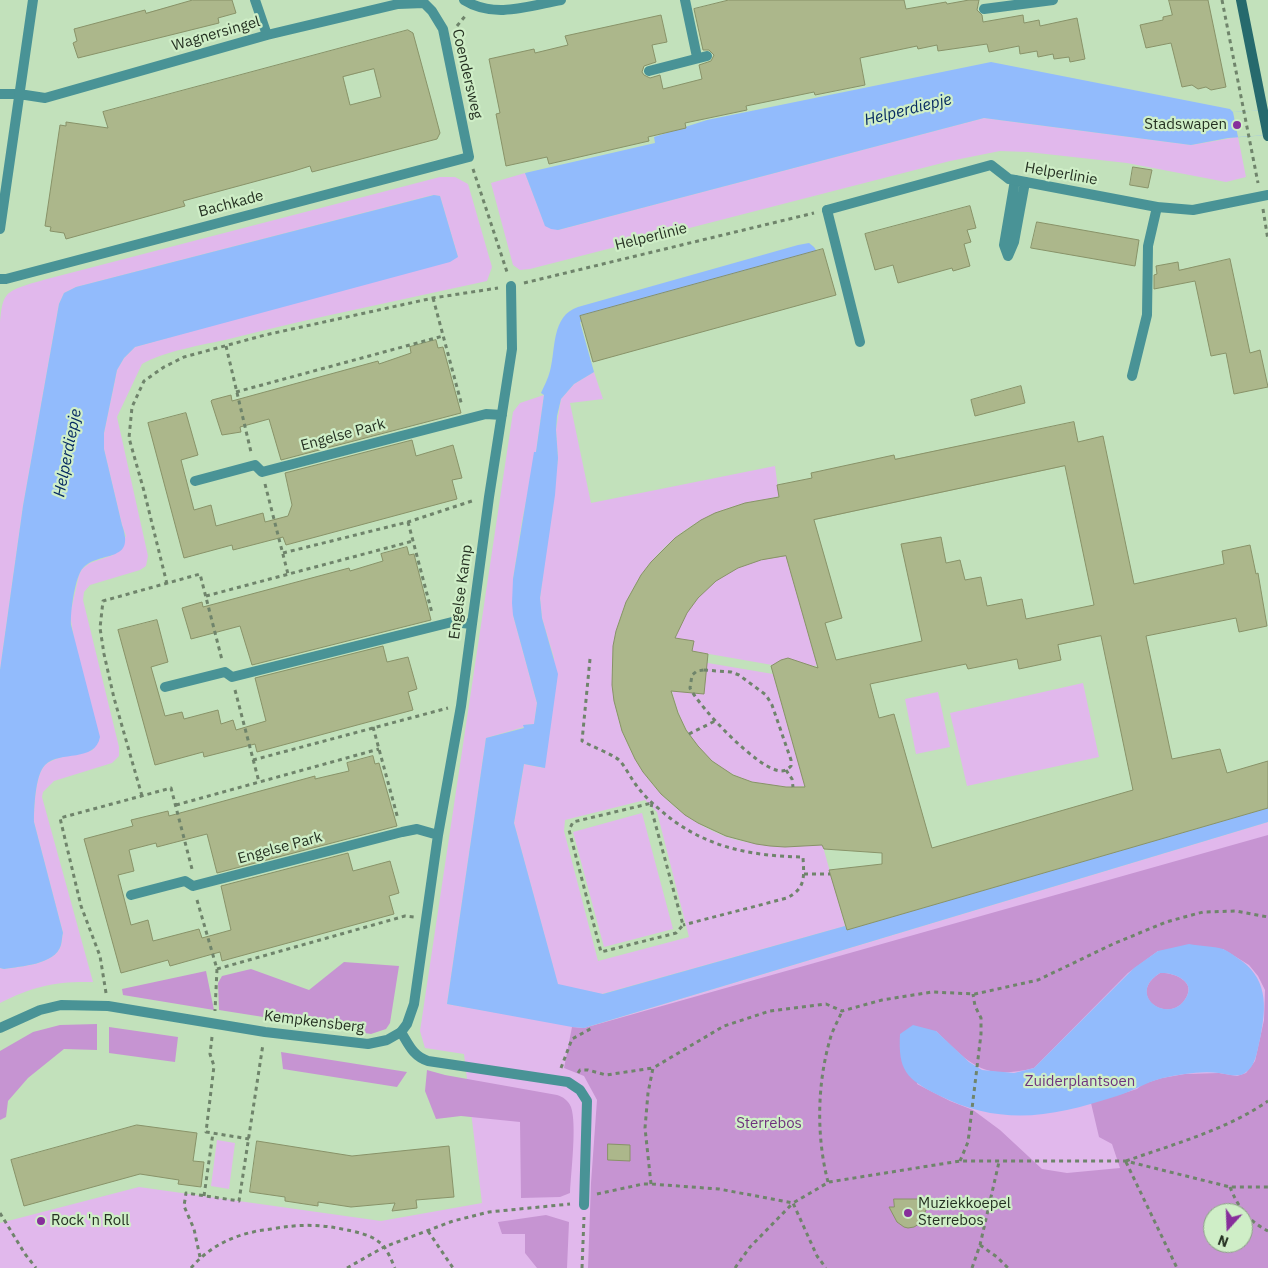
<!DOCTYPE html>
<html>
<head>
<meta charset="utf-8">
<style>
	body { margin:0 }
	#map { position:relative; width:1268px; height:1268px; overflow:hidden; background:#c2e1bb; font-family:"IBM Plex Sans",sans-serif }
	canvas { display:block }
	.north { position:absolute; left:1203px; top:1203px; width:50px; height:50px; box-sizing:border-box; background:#cfeec7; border:1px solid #8ba285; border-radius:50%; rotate:200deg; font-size:14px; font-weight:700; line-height:20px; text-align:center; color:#253122 }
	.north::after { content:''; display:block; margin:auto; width:18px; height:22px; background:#872e9b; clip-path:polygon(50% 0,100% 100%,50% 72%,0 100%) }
</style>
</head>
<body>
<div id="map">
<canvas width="1268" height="1268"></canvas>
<div class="north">N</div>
</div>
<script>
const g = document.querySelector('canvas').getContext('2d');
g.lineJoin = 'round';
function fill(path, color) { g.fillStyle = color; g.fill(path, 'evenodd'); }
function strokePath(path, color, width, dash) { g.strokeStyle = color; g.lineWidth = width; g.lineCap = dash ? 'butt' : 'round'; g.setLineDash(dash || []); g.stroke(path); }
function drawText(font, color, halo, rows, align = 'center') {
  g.font = font + ' "IBM Plex Sans",sans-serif'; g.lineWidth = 4.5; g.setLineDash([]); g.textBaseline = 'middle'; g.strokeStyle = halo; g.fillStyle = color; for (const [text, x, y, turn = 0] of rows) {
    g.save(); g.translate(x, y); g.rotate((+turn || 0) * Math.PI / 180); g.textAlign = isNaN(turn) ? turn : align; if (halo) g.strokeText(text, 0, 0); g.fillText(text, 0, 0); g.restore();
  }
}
const green = new Path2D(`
	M984,118L1191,145L1238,137L1246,177L1226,182L1127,163L1028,152L1000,151L950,161L530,269L520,270L513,265L491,183L525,173L545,225L558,230Z
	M440,177H455L468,184L492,267L487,281C401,300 315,317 229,339C203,345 164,351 142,364L117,417L148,556L146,566L140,570L90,585L84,592L83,600L119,747V756L112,763L54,781L43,792L42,797L93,982C57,981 33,986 0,1003V968L4,969C21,966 55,965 61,945C62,941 62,936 63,933L34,822C34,809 35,775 45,765C53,757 81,753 93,750L70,615L79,575L82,569L90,563L113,555L126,536L122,525L104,449V433L117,370L124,358L135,347L458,257L440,196L433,195L76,287L64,293L59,304L23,506L0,670V322C1,314 1,302 7,295C14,287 37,282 47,279Z
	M594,372L603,399L570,403L591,503L775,466L779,496C768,500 757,500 746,503C720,509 695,521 675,538C571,624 601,787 724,836C756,848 788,845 822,843L845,926L602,994L558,985L514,823L524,764L544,768L554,658L542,618L540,598L558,458L556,430L561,399L574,384ZM645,800L657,812L689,937L598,961L564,831L565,820Z
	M544,395L536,452L522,521L513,579V615L537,703L534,724L524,725V727L486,738L447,1004L584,1028L1268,822V1268H0V1223L139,1187L381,1221L482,1203L464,1054L425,1048L420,1031L513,412L520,403ZM1213,1213H1243V1243H1213Z
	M784,547L817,665L801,670L692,651L676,638L679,621L704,587L724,571Z
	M690,660L773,674L805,786C738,793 686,756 672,690Z
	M1083,683L1099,757L967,786L950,713Z
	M938,692L950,747L916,754L905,699Z
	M642,813L673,929L604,947L573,832Z
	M217,1140L235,1143L229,1189L211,1186Z`);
const forest = new Path2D(`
	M1268,835V1268H588L591,1183L597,1100L584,1076L564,1068L572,1027L584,1028ZM1223,949L1249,965L1258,976L1265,990L1264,1020L1255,1061L1246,1073L1237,1076L1219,1073L1185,1074L1162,1078L1143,1084L1137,1089L1091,1103L1099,1137L1112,1144L1120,1168L1067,1173L1042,1169L1000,1130L973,1110L950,1101L917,1084L936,1031C970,1064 983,1081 1034,1068L1128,973L1158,951ZM1213,1213H1243V1243H1213Z
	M344,962L399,966L390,1023L386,1029L371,1034L219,1010L218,983L222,976L251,969L309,990Z
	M206,971L214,1010L123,995L122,989Z
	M1160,973C1172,972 1195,980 1187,996C1172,1028 1123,996 1160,973Z
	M97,1024V1050L64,1049L28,1078L8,1101L6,1117L0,1120V1051L33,1032L60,1025Z
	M109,1027L178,1037L175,1062L109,1053Z
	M281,1052L407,1072L397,1087L283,1069Z
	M427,1070L445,1075L557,1095C563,1097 568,1100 571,1107C577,1124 571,1172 570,1193L560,1197L521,1198L520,1122L461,1116L436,1119L425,1091Z
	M546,1215L569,1222L567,1268H537L525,1253V1234H502L498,1222Z`);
const water = new Path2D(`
	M991,62L1230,109L1233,112L1268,110V135L1228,138L1191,145L984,118L558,230L551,229L545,226L525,173L655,143L654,137L707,120Z
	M434,195L440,196L458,257L450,262L135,347L124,358L117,370L104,433V449L122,525C136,564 100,550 83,568C75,576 70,613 71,625L100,737C95,763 60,750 45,765C35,775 34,809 34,822L63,933C62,936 62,941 61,945C55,965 21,966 4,969L0,968V670L23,506L59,304L64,293L76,287Z
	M809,243L814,247L820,256L580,322L594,372L574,384L561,399L557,416L556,430L558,458L555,495L540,598L542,618L558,674L545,768L524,764L514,823L558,984L603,994L845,926L847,930L1268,808V822L584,1028L572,1027L447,1004L486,738L524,728L523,725L534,724L537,703L513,615L512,603L513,579L534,452H536L544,395L541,393C544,386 548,379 550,371C556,349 551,316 578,307L798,245Z
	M1189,944C1200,946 1213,946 1223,949C1228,951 1232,954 1236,957C1268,977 1267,1005 1260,1039C1257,1051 1256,1066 1245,1073C1237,1078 1228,1074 1219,1073C1201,1071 1181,1074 1163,1078C1146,1082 1133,1091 1117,1096C1052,1117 1002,1127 938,1095C906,1079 898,1070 900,1034L913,1025L936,1031L969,1062L982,1070L1014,1073L1034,1068L1134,968L1158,951ZM1160,973C1172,972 1195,980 1187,996C1171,1028 1124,995 1160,973Z`);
const pier = new Path2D(`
	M1268,110V135L1238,137L1233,112Z`);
const building = new Path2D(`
	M193,0H232L236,13L218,18L219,23L78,58L73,43L77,41L74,29L145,10L146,13Z
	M729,0H904L906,9L946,2L947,4L969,0H979L977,10L982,15L983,22L1023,15L1024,23L1039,20L1040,26L1077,18L1085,59L1070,62L1069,57L1054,59L1053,54L1038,57L1037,51L1020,54L1019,46L989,52L987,44L938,51L937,45L918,49L917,46L860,58L865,85L815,95L814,92L746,106L747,110L685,123L686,128L648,137L649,141L549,164L547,157L506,166L496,114L500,113L489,59L534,49L535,53L568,45L565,36L661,15L667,42L652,45L656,62L644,66L642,72L644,75L650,78L660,75L663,89L702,79L699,65L711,61L714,55L709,50H703L694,9Z
	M1169,0H1208L1226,87L1211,90L1206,87L1198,89L1192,85L1182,87L1171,43L1146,48L1140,25L1163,20V17L1172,15Z
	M408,30L413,33L431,99L440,133L437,139L312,172L310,166L294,171L183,201L185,206L66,239L64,233L50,231L51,227L45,226L60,125L66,126V122L108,128L103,112ZM374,69L381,97L350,105L343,77Z
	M1133,167L1152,170L1148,188L1130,185Z
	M970,206L976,228L967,230L971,242L964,244L970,266L953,271L952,268L898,283L893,265L875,270L865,234Z
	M1037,222L1139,240L1135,266L1031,248Z
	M823,249L836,295L593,362L580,316Z
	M1230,259L1250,353L1260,350L1268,387L1234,394L1226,353L1211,356L1195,281L1154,289V275L1157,274L1156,266L1178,262L1179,270Z
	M436,340L438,348L443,347L461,413L281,460L269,419L240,427L241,432L222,435L211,401L212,400L231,395L232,401L378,361L379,364L411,353L410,347Z
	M1021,386L1025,403L975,416L971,400Z
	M186,413L198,455L181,460L194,510L211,505L216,526L263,513L265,522L288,516L292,505L285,473L412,440L416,456L453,445L462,478L452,480L457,499L286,545L283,537L233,550L232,545L184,558L148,423Z
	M1074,422L1078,442L1103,436L1134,584L1224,564L1222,551L1250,545L1256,574L1258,573L1267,626L1239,632L1236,618L1146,636L1172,759L1220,749L1227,773L1268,761V808L847,930L829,870L882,864V853L824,849L822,845L785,847L770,846L756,844L726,836L698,823L685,815L661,794L643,772L635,759L622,731L614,701L612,685L613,646L616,631L626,602L641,575L651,562L675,538L701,520L715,513L745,503L779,497L777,485L812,478L811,473L894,455L895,459ZM1065,466L1094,605L1026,619L1022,599L987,606L981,577L965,580L960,560L946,563L941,537L901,544L922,641L836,660L825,623L842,618L814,520ZM786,556L818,668L788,658L781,660L771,666L805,787H786L752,782L733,775L712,761L698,746L686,730L678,713L671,691L704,694L708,654L692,651L694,641L675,638L687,613L698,598L716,581L738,568L761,560ZM1101,636L1133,790L932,848L894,714L879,718L870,684L966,664L968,669L1017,659L1019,669L1061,660L1058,645Z
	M407,547L409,555L414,554L431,620L252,665L240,626L191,639L190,635L182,608L202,602L203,607L349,568L350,571L383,561L381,554Z
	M157,620L168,662L151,667L165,716L182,712L184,719L218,710L221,724L233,720L236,730L266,721L255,678L383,646L387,662L408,657L417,689L408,692L413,710L257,752L255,744L204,757L203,752L155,765L118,630Z
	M373,756L375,764L379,763L397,826L217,873L207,834L157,847L156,843L129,850L134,871L118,875L131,925L148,920L153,941L199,929L202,938L231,930L221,886L348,853L353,871L390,861L399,893L389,896L394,914L222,961L220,952L170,966L168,960L121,973L84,839L133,826L131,820L168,811L169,816L315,776V779L349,771L347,763Z
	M137,1125L197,1133L193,1161L204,1162L201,1187L178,1184L179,1180L140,1174L24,1206L11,1160Z
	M257,1141L352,1156L449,1146L454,1197L416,1200L417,1208L392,1211L395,1203L351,1207L318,1202V1206L285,1201V1197L250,1192Z
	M608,1144L630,1145V1161L608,1160Z
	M894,1199H923V1206H928L919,1224L914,1227L908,1228L904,1227L897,1222L889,1207H894Z`);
const path = new Path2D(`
	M1222,0L1258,183
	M457,26L466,15
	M473,169L507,272
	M1263,209L1268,240
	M524,283L814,213
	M433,298L462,406
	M226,346L251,452
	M236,392L443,336
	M265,484L288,574
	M408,522L432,613
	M283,553L408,522L475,500
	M167,584L144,491L129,438L132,407L144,381L164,367L184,357L265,335L433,298L498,288
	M206,596L413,541
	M590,659L582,741C591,746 612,754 619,760C624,765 628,773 632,779C639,790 648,800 658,808C700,846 747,856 803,857C804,877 806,888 787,898L683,925
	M704,670L731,672L739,675L766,695L772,705L791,760V766C788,769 785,771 781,771C758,770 700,708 690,688L692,675L697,671Z
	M235,690L259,782
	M373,727L398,819
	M689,734L715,721
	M253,760L448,708
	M786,770L792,779L793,787
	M142,796L114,698L104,654L100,628L103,601L200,574L222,660
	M652,803L651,808L683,925L676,933L601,952L569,830L573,822Z
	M176,805L379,749
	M804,874H830
	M197,900L217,969L215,1011
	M217,969L405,916L414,917
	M106,993L100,956L81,906L60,818L171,788L192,869
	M212,1037L210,1054L214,1066L206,1132L249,1139
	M561,1068L572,1039L592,1028
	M578,1073L580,1070H588L606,1075L653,1068
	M960,1161L968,1142L981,1034V1018L975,1006L973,994
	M1126,1161C1174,1144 1226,1130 1268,1101
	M1126,1162L1177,1268
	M828,1182C816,1136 817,1082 831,1036C834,1027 839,1019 842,1011
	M651,1184L645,1128L648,1093L653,1068L724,1026L770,1011L826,1004L842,1011L882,1000L932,992L975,994L1038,980L1113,944L1166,922L1203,912L1236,911L1268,917
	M1230,1187C1238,1207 1248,1221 1268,1231
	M597,1194L643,1184H651L719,1189L793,1203L829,1182L960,1161H1126L1230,1187H1268
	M204,1196L213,1133
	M0,1213L25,1254L36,1268
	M428,1231L453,1268
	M980,1245L997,1257L1008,1268
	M200,1257L194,1229L184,1206L186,1193L239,1201L263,1044
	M191,1268C207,1249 229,1237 253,1232C259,1230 265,1230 271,1229C299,1224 320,1224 347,1230C357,1232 371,1235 379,1242C387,1247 391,1260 395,1268
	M347,1268L384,1247L453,1221L489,1212L570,1204
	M582,1268L584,1217
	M735,1268L750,1247L793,1203L817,1256L826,1268
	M972,1268L980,1245L999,1162`);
const service = new Path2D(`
	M685,0L697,57
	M984,9L1053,0
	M649,71L707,56
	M0,94H19
	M827,210L860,342
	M1008,256L1004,245L1015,180
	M1008,256L1014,242L1025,182
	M1132,376L1147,315L1148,246L1157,207
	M401,1032C409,1045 413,1056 428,1061L568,1082L580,1090L587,1101L584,1205`);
const minor = new Path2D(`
	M255,0L267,35
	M464,0C494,19 529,6 561,0
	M827,210L991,165L1009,179L1015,180L1157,207L1193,210L1268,195
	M0,229L33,0
	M0,279H6L469,157L443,29L432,11L424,3L398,4L267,35L45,98L19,94
	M195,481L255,465L262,472L486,414L502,415
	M165,687L225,672L232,677L452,622L472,624
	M131,895L185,881L193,886L402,832L417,829L438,835
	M0,1028L40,1010L61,1005L108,1006L265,1032L368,1044L387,1040L401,1032L407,1024L414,1004L438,835L461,706L489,497L512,349L511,286`);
const secondary = new Path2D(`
	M1241,0L1268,136`);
const markers = [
	[1237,125,5,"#872e9b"],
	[908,1213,5,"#872e9b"],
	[41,1221,5,"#872e9b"]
];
const streetNames = [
	["Wagnersingel",216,34,-16],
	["Coendersweg",467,74,77],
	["Helperlinie",1061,174,10],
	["Bachkade",231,204,-15],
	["Helperlinie",651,237,-14],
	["Engelse Park",343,435,-15],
	["Engelse Kamp",461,592,-82],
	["Engelse Park",280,848,-15],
	["Kempkensberg",314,1022,7]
];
const poiNames = [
	["Stadswapen",1227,125,"right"],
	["Muziekkoepel",918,1204],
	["Sterrebos",918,1221],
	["Rock 'n Roll",51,1221]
];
const parkNames = [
	["Zuiderplantsoen",1080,1082],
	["Sterrebos",769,1124]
];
const waterNames = [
	["Helperdiepje",908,110,-14],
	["Helperdiepje",68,453,-79]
];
fill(green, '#e1b8ec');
fill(forest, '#c694d2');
fill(water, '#92bbfc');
fill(pier, '#c2e1bb');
fill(building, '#acb78b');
strokePath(building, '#889268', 1);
strokePath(path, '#6f846b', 3, [4, 4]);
strokePath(service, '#499396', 10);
strokePath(minor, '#499396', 10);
strokePath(secondary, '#266a6d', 10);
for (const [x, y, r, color] of markers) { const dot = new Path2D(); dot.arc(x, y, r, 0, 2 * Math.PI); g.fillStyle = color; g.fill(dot); strokePath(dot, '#cfeec7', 2); }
drawText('15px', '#253122', '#cfeec7', streetNames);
drawText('15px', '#253122', '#cfeec7', poiNames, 'left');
drawText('15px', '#6f327d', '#cfeec7', parkNames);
drawText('italic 16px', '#052961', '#cfeec7', waterNames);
</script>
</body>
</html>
